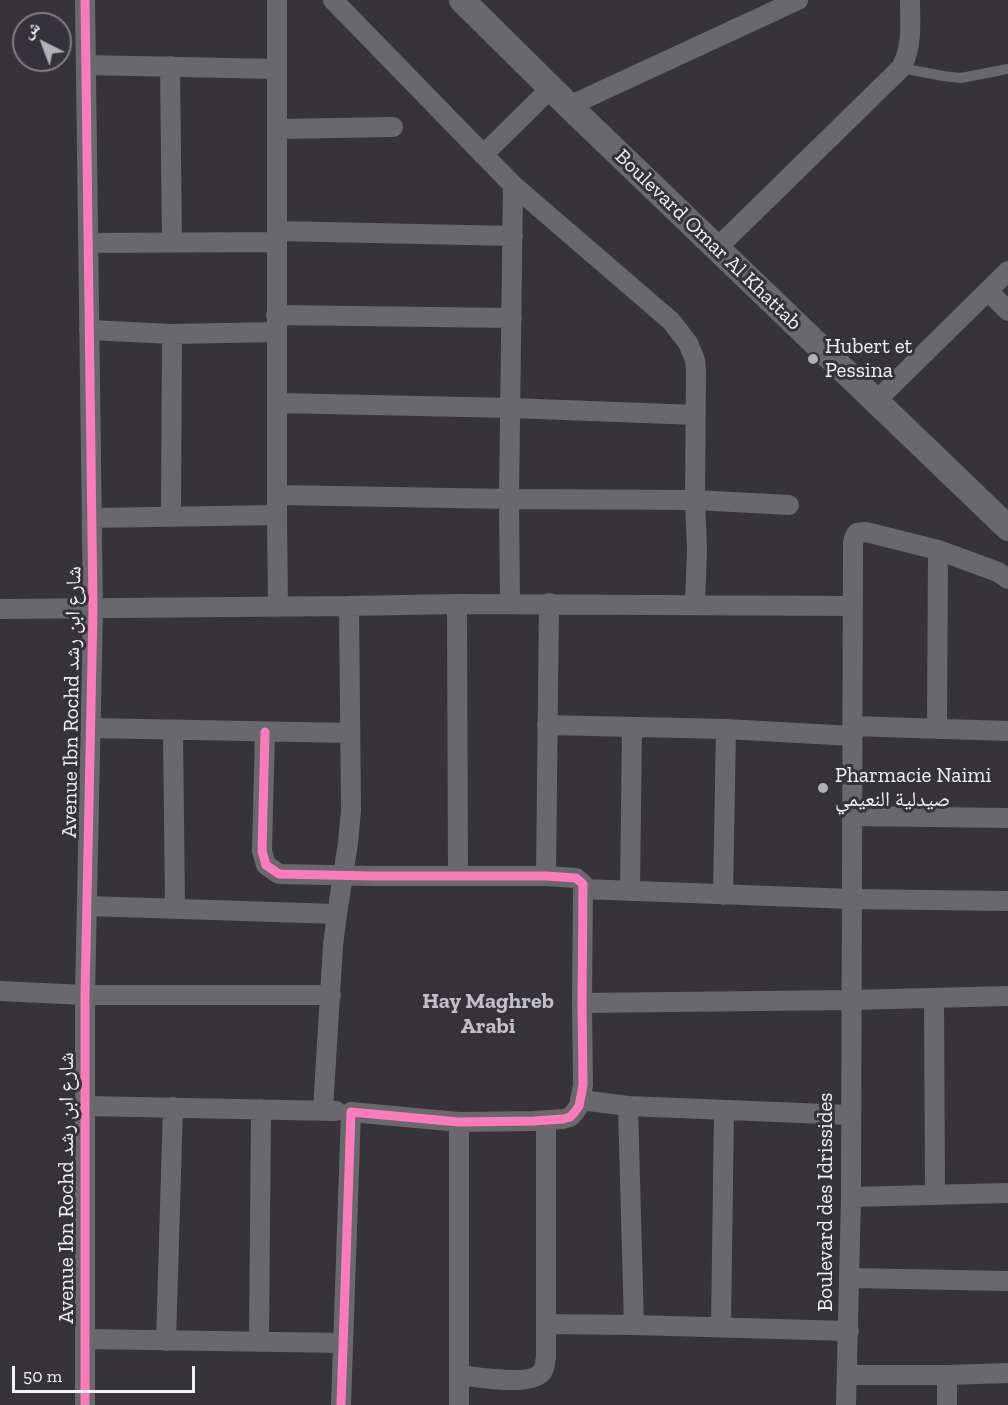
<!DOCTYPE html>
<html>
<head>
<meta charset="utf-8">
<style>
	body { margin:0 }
	#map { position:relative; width:1008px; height:1405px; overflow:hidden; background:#363438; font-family:"Zilla Slab","Noto Naskh Arabic",serif }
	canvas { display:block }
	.north { position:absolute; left:12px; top:12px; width:60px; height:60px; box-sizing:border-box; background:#353339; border:2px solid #817f85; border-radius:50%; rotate:318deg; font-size:16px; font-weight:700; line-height:24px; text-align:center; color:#f3f2f6 }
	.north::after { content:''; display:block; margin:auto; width:21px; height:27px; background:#b1b0b4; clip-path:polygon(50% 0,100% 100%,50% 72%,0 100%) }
	.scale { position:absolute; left:12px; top:1366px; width:183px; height:27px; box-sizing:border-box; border:3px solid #f3f2f6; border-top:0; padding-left:8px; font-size:18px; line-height:21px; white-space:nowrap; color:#f3f2f6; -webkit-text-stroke:4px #353339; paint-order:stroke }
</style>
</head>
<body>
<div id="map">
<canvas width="1008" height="1405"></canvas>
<div class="north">ش</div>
<div class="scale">50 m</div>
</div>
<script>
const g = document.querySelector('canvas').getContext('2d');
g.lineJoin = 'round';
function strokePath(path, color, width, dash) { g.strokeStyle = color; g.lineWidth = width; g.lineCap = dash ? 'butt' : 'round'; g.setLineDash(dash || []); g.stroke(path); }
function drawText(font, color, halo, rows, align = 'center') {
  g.font = font + ' "Zilla Slab","Noto Naskh Arabic",serif'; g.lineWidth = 6; g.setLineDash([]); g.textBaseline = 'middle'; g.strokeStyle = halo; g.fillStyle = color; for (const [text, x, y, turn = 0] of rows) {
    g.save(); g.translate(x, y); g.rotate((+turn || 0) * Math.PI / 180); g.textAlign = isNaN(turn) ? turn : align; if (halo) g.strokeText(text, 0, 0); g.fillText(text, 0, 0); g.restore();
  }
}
const service = new Path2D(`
	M901,68L943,76L961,78L1008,69`);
const minor = new Path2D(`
	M277,0V515L278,607
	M333,0L513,185L671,321L688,343L695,360L696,371L695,500L697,550L695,604
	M86,65L277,69
	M170,66L172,243
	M569,106L798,0
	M277,129L393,127
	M483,155L551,88
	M277,231L513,236
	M88,243L277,242
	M717,248L901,68C913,46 910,24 910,0
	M988,291L1008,311
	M276,315L512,318
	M89,330L172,334L277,332
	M876,401L1008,271
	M277,403L511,408L696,415
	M277,495L509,499L695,500L789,505
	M171,516L172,334
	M92,518L277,515
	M510,603L509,499L513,185
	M457,604L458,875
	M0,609L349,606L457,604L853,606
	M547,725L726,729L852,736
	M852,726L1008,731
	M91,728L350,733
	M937,729L938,550
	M173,730L175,908
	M265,732L262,851L266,865L279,874L373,876H546L576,878L583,884L582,1003L583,1085L579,1106L574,1113L570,1117L563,1119L534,1121L459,1122L351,1112L341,1405
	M852,816L1008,818
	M546,876L549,603
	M583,889L851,899L1008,901
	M630,891L632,727
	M723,895L726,729
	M87,906L337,914
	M0,991L85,995H331
	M934,998L935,1195
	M582,1003L851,1000L1008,996
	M581,1100L628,1106L634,1325
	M85,1106L336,1111
	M628,1106L851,1115
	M323,1110L333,945L337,914L348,843L351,810L349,606
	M459,1122V1405
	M851,1197L1008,1193
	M850,1278L1008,1281
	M546,1324L634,1325L849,1331
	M721,1327L724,1110
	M85,1339L343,1343
	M166,1341L173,1107
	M259,1342L261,1109
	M459,1375C477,1377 527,1386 540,1374C545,1370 545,1363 546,1357V1120
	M847,1375H947L1008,1373
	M85,1405V995L93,609L85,0
	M846,1405L851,1197L853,544L854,538L857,533L866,532L938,550L998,572L1008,579
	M947,1405V1375`);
const tertiary = new Path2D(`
	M462,0L569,106L1008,528`);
const cycleway = new Path2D(`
	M265,732L262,851L266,865L279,874L373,876H546L576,878L583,884L582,1003L583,1085L579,1106L574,1113L570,1117L563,1119L534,1121L459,1122L351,1112L341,1405
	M85,1405V995L93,609L85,0`);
const markers = [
	[813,359,6,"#b1b0b4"],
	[823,788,6,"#b1b0b4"]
];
const streetNames = [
	["Boulevard Omar Al Khattab",708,240,44],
	["Avenue Ibn Rochd شارع ابن رشد",72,702,-89],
	["Avenue Ibn Rochd شارع ابن رشد",67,1188,-90],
	["Boulevard des Idrissides",826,1202,-90]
];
const poiNames = [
	["Hubert et",825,347],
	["Pessina",825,371],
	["Pharmacie Naimi",835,776],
	["صيدلية النعيمي",835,800]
];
const neighbourhoodNames = [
	["Hay Maghreb",488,1002],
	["Arabi",488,1027]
];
strokePath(service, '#69686a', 10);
strokePath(minor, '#69686a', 20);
strokePath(tertiary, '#69686a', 26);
strokePath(cycleway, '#fd7abc', 9);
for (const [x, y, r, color] of markers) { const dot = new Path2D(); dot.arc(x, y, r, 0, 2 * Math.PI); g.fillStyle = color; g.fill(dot); strokePath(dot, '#353339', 2); }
drawText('21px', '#f3f2f6', '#353339', streetNames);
drawText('21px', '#f3f2f6', '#353339', poiNames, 'left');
drawText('bold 22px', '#c2bfc7', '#353339', neighbourhoodNames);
</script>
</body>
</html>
